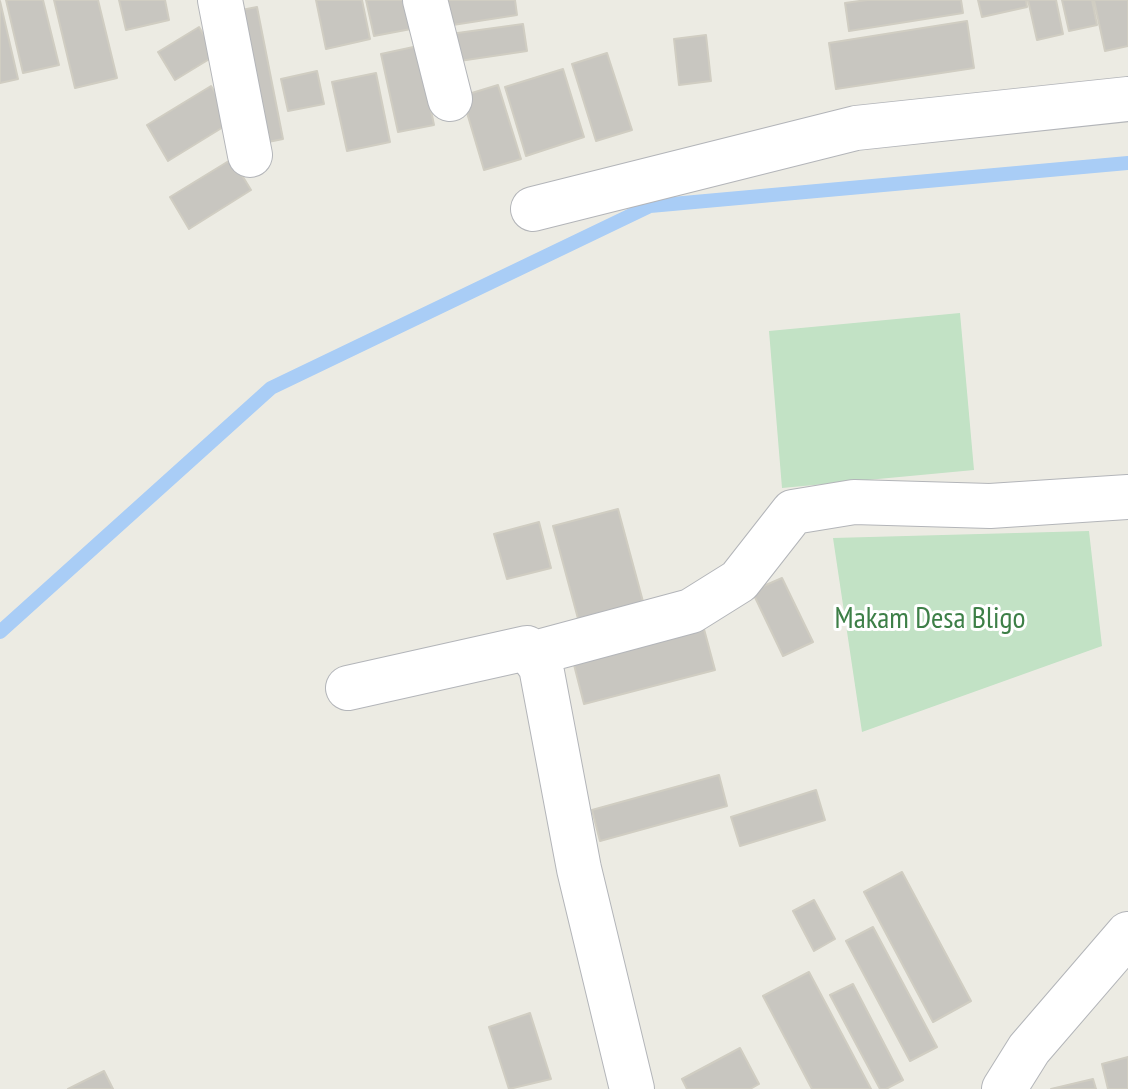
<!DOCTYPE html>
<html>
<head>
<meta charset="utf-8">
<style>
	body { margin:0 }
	canvas { display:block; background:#ecebe3 }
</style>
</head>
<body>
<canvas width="1128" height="1089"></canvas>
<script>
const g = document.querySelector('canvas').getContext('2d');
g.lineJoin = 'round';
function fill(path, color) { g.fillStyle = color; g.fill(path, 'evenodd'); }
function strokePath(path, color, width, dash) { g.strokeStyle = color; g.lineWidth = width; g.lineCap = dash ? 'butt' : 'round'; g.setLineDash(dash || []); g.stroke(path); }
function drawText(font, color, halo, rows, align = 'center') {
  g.font = font + ' "PT Sans Narrow",sans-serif'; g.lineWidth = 6; g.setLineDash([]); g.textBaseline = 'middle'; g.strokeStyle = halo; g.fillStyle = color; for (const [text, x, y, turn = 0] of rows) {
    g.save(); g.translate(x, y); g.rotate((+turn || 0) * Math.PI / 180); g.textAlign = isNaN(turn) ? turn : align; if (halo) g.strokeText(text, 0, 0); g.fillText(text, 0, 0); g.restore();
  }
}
const green = new Path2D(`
	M960,313L974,470L782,488L769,331Z
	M1089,531L1102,646L862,732L833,538Z`);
const stream = new Path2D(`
	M0,632L271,388L650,206L1128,163`);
const building = new Path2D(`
	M6,0H43L59,65L23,73Z
	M54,0H98L117,78L75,88Z
	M119,0H165L169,20L126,30Z
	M316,0H362L370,39L326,49Z
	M366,0H406L411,29L374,36Z
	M437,0H515L517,15L440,27Z
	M867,0H961L963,13L849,31L845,3Z
	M978,0H1026L1027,7L982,17Z
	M1028,0H1056L1063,34L1037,40Z
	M1062,0H1092L1097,25L1069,31Z
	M1094,0H1128V46L1105,51Z
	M0,1L18,79L0,83Z
	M257,7L283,139L253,145L226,13Z
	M967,21L974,68L836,89L829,43Z
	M523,24L527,51L446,63L443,35Z
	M199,27L216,55L175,80L158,52Z
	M706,35L711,81L679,85L674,39Z
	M418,46L434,125L398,132L381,54Z
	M607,53L632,130L596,141L572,64Z
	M563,69L584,137L526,156L505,87Z
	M317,71L324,104L288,111L281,79Z
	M376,73L390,142L347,151L332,82Z
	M498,85L521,159L484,170L462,96Z
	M211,86L233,121L168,161L147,125Z
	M232,159L251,190L189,229L170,197Z
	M618,509L645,609L580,626L553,526Z
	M539,522L551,568L507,579L494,534Z
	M782,578L813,642L783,656L752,591Z
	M701,618L715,670L584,704L571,653Z
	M719,775L727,806L600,841L592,810Z
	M816,790L825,820L740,846L731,817Z
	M902,872L971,1001L933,1022L864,892Z
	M814,900L835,939L814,951L793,911Z
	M873,927L937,1047L910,1061L846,941Z
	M809,972L871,1089H812L763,996Z
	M853,984L903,1080L886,1089H880L830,995Z
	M530,1013L551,1079L509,1089L489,1027Z
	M740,1048L759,1084L750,1089H687L682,1079Z
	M1128,1057V1089H1108L1102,1064Z
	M104,1071L113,1089H68Z
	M1093,1079L1096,1089H1051Z`);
const minor = new Path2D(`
	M220,0L250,155
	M425,0L450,99
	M533,209L856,128L1128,99
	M531,654L691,611L739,581L793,512L854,502L990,506L1128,497
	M348,688L527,648L541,667L579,869L632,1089
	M1004,1089L1029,1049L1128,934`);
const parkNames = [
	["Makam Desa Bligo",930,619]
];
fill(green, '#c2e2c5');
strokePath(stream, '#a9cdf6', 14);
fill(building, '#c8c6c0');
strokePath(building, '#d0cdc2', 2);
strokePath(minor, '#b3b5b9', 46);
strokePath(minor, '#fff', 44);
drawText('30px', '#3d7f47', '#fff', parkNames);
</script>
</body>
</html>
